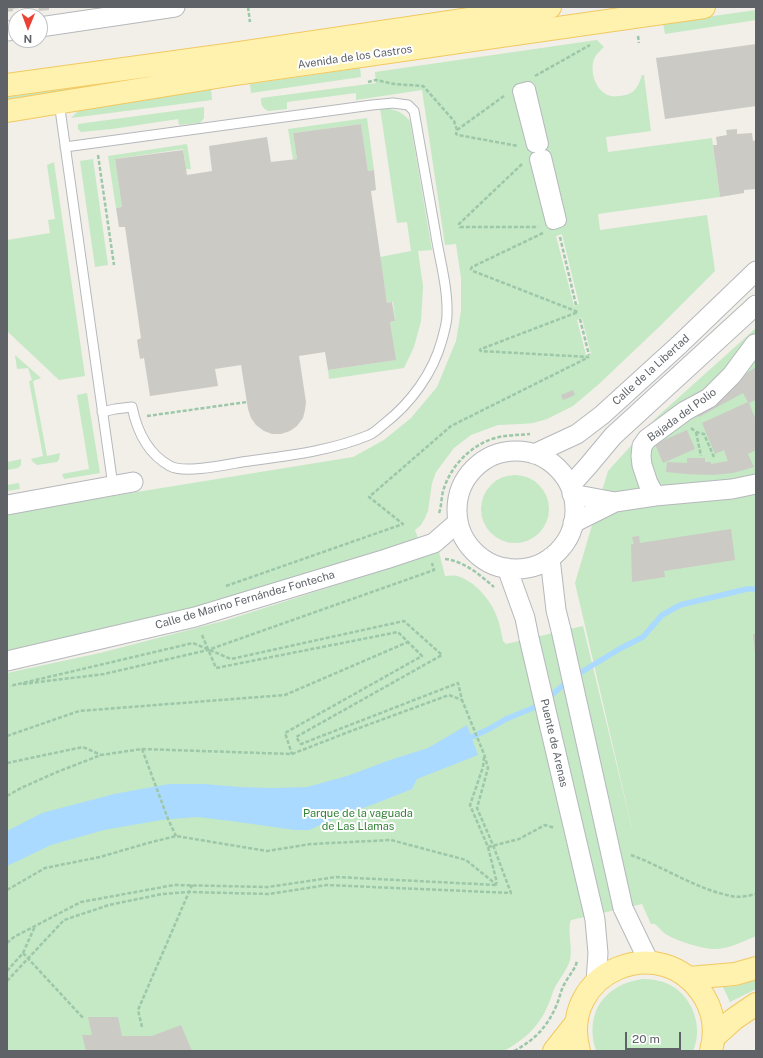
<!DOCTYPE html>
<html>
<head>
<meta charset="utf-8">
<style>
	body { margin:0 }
	#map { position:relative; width:763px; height:1058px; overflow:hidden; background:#f1efe8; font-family:"Public Sans",sans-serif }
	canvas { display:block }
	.frame { position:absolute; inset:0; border:8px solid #5f6368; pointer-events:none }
	.north { position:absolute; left:8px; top:8px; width:40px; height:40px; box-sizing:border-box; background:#fff; border:1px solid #bfc1c3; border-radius:50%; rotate:181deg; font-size:11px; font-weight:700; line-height:16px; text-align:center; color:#5f6368 }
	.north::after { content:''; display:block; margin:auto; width:14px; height:18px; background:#ea4335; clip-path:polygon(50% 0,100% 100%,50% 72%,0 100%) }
	.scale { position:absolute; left:625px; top:1032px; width:56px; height:18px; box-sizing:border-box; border:2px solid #5f6368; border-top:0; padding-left:5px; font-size:12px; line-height:14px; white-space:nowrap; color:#5f6368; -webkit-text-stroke:3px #fff; paint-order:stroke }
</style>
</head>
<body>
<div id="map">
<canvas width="763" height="1058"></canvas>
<div class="frame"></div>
<div class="north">N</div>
<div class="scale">20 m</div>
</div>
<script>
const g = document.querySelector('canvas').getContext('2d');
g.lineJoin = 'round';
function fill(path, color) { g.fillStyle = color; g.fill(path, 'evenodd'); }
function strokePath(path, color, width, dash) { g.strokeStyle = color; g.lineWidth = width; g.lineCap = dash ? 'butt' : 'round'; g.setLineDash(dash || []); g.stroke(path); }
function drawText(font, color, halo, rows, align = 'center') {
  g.font = font + ' "Public Sans",sans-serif'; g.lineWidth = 4; g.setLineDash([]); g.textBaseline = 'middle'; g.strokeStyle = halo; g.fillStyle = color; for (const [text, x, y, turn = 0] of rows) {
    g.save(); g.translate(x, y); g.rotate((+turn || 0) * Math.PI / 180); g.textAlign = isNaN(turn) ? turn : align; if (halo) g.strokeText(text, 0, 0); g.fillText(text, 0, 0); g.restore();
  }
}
const green = new Path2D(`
	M756,10V20L665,34L663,23Z
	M597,40L604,47C600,51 596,54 594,59C590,70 594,86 604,93C608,96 614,97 619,96C634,95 638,88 642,75H644L651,131L606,137L608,152L712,138L720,197L598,214L600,230L707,215L715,271L660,326L599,384L573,406L547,419L533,423L521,424L498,425L471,435L454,448L436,472L432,483L428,511L425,518L421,525L415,530L418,538L397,547L204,607L150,618L63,642L7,653V515L63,504L353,457L384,440L411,418L437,387L456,341L461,311V278L456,244L445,245L422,90L356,100V93L287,102V109L268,111C262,107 261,106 261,98L376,83L375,72ZM562,234L579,304L574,306L556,236ZM582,318L591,354L586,355L577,320Z
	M217,67L7,101V97Z
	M360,68L361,77L251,93L250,84Z
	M211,89L212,100L71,118L78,111L86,106Z
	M204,107V118L200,123L179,125L178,119L112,129L81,132L78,129V124Z
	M380,108C394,109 400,110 410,121L432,250L418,251L423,286L421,321L414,347L404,368L329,379L328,370L395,360L390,322L395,321L393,302L387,303L380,257L411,251L407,222L397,223Z
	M367,118L374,170L368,171L361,124L293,133L297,159H293L288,129Z
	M187,144L191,169H186L183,149L115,159L122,207L116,208L108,156Z
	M93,159L108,265L95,267L80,161Z
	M54,162L85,376L59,380L7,331V240L50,233L48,220L55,219L47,165Z
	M756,328V936C744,941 731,948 717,949C705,950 673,940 664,933C661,930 658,927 655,924H651L642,904L571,920C567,928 573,949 570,960C567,970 560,978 555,987C552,993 551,999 548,1005C539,1027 525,1039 504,1051H7V673L100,653L227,620L439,552L445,576C449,576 453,575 457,576C475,581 491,600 497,617C500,624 501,633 503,641L506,644L583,626L636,845L575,583L608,471L657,417Z
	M15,355L41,378L33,381L47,456L60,453L59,459L57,462L37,465L33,462L31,459L43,456L29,381L32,380L28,368L17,369Z
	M87,393L100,473L64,479L62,474L89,469L77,395Z
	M7,459L8,462L21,459V465L18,468L7,470Z
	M481 509a34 34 0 1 1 68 0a34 34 0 1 1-68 0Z
	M19,483L20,489L7,491V485Z
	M756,978V989L730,1002L723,987L737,986Z
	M642,979C654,979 665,981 675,988C694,1001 703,1029 693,1051H596C584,1013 604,985 642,979Z`);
const water = new Path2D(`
	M467,725L478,755L417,779L412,789L374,804L341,816L309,830H295L231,821L197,817L161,820L104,830L51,845L7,866V831L42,813L114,794L169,784H204L239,787L272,788L307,787L347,776L390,760L428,748Z`);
const stream = new Path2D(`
	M575,676L621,648L643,637L662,615L680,605L747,589H756
	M547,699L568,681
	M465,740L489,729L506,719L533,708L540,703`);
const building = new Path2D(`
	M7,7H20V8L13,9V11L7,12Z
	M38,7H49V10L39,11Z
	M756,44V106L665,119L656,58Z
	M361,124L368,171L374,170L376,190L371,191L387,303L392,302L395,321L390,322L396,360L328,370L325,352L299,356L306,402L305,410L303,418L297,426L290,431L281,434H272L264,431L256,425L251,418L248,409L241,365L215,369L218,386L150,396L144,358L140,359L137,340L141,338L125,227H119L116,208L122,207L115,159L183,150L187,175L212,171L209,146L267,137L271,162L297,159L293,133Z
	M737,129V134L752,133L753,141L756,140V189L744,190V193L720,197L713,145H717L716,137L727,135L726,130Z
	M756,367V400L749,403L756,420V450L748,454L754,467L733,473L712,475L686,474L666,472L667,462L687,463V458H705V462H711V464L728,461L724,450L715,454L702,423L748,402L743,393L699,417L697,413L736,380Z
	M573,390L575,395L563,400L561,395Z
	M687,430L695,449L663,463L655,444Z
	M731,529L735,560L664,571L665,577L632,582L631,544H634L632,537L639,536L640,543Z
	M753,634H756V654H755Z
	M88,1017H118L122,1036H152L181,1025L192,1051H86L82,1035H92Z`);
const path = new Path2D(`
	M248,7L250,22
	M638,36L639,43
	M535,76L590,45
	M368,82L376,80L394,84L423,86L425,88L454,121L457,130
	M504,96L457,130L456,134L458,135L518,146
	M98,155L114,265
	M522,164L459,224L460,227H538
	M543,233L472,267L471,269L473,271L578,312L481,349L480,350L481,351L589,357
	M560,237L576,305
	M580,319L589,355
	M147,416L247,402
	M691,428L696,432L704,434L714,457
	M696,432L701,456
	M439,513C442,505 441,496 444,488C452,464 473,443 499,437C509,435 519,435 530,434
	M445,559C464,561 480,575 494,587
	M226,586L403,524L369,497L451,426L589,357
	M202,635L216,668L398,632L422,656L285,733L292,754
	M23,684L104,674L208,650L434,570L432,563
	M7,736L79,711L285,695L408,642
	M142,749L168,819L176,836
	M484,757L483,767L470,805L488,847L497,883
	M7,763L83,747L101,755
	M7,796L21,788L57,772L101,755L135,750L142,749L292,754L351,731L449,695L462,700
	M488,847L519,839L545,825L555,828
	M631,855C664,867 696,889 731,896C739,898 748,896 756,894
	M7,890L45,868L100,857L148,843L176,836L267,851L311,844L391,840L466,860L497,885
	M7,943L14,937L81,902L174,885L268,887L336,877L497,885
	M23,953L84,1019
	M7,971L23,953L35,926
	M7,981L64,920L109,905L162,894L189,892L269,894L327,885L511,893L493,845L477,808L488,768L484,754L462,700L458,683L301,744L296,737L442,655L404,621L231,659L193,643L10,686
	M142,1027L138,1010L192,885
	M514,1051C535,1040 548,1026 557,1004C560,997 561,989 565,983C569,975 575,970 577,961`);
const service = new Path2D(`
	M59,102L113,486
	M65,147L372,105L393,103L408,105L414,111C421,151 428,191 435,230C439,258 448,286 447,315C447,323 444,332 442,340C433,373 411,403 384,424C379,428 374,433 369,435C328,452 284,456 242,462C225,465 184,474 170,466C148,454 137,431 132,407L115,409L102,412`);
const pedestrian = new Path2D(`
	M528,89L541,144L534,145L520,91Z
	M544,157L559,220L553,222L537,159Z`);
const minor = new Path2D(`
	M40,27L175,7
	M7,31L16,30
	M457 510a59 59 0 1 1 118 0a59 59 0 1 1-118 0Z
	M534,454L577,434L602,415L679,345L756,271
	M570,486L588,466L613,436L756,305
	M572,494L615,502L655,496L732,489L756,484
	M655,496L648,483L642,465L641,456L642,446L647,439L685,411L709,398L732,375L755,344
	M7,505L133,482
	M573,523L615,502
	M550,558L556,610L561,630
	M507,568L525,618L529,638
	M7,661L195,617L386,559L434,543L458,522
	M623,908L649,962
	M594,915L595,920L598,953L596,982`);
const primary = new Path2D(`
	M7,85L226,55L550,7
	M7,111L229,75L704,7
	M688,978L735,974L756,968
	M714,1037L734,1019L756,1004
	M554,1051L576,1023
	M579,1051C557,972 663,927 705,998C714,1014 716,1033 711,1051`);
const minorBridge = new Path2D(`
	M561,630L623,908
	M529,638L594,915`);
const streetNames = [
	["Avenida de los Castros",355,57,-8],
	["Calle de la Libertad",651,370,-42],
	["Bajada del Polio",682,415,-36],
	["Calle de Marino Fernández Fontecha",245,600,-16],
	["Puente de Arenas",554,743,77]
];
const parkNames = [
	["Parque de la vaguada",358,814],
	["de Las Llamas",358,827]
];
fill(green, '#c5e8c5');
fill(water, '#aadaff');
strokePath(stream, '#aadaff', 5.5);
fill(building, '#cccac5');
strokePath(service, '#b5b8bc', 11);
strokePath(pedestrian, '#b5b8bc', 16);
strokePath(minor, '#b5b8bc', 21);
strokePath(primary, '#f2c960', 24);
strokePath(path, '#9cc7a9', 2.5, [4, 2]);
strokePath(service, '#fff', 9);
strokePath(pedestrian, '#fff', 14);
strokePath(minor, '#fff', 19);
strokePath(primary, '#fff2af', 22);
strokePath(minorBridge, '#b5b8bc', 21, []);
strokePath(minorBridge, '#fff', 19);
drawText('11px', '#5f6368', '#fff', streetNames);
drawText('11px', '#348238', '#fff', parkNames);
</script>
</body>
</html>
